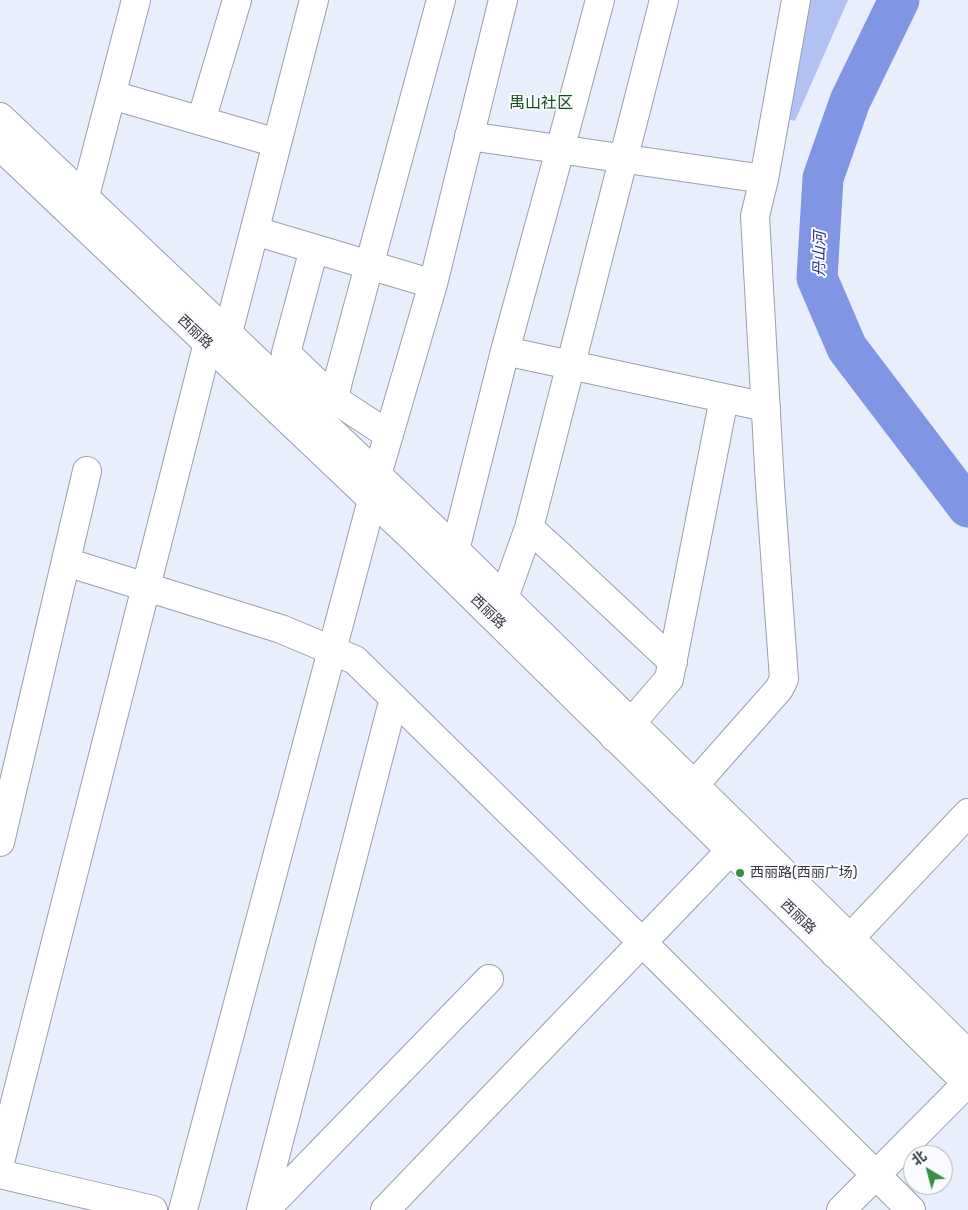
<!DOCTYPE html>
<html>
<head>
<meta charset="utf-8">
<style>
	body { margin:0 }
	#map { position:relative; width:968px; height:1210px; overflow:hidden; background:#e9eefc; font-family:Rubik,"Noto Sans SC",sans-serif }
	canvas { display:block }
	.north { position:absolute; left:903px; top:1145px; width:50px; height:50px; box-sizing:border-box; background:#fafbfe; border:1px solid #acaeb2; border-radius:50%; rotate:323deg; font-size:14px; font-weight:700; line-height:20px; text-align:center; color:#383a40 }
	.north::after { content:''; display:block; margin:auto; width:18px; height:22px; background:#359041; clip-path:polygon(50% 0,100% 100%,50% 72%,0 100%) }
</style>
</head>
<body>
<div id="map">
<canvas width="968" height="1210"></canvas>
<div class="north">北</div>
</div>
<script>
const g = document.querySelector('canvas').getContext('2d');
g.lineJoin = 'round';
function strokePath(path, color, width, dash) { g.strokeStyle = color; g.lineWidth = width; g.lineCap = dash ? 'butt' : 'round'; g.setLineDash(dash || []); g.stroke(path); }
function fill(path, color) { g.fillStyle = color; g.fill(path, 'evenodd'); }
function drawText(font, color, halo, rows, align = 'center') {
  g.font = font + ' Rubik,"Noto Sans SC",sans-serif'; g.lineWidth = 4; g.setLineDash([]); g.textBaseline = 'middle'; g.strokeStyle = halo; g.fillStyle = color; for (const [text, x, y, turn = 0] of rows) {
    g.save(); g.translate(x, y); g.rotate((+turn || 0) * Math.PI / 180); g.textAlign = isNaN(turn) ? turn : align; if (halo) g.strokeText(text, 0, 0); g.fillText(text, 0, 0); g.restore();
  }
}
const river = new Path2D(`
	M899,0L850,101L823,178L817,278L847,348L968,507`);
const building = new Path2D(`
	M810,0H848L795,121L785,118Z`);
const minor = new Path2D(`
	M112,95L277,143
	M201,121L237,0
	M469,136L764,179
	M79,219L136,0
	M255,231L433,284
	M314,249L286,353L334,399
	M505,351L766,407
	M226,354L228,333L314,0
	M389,435L334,399L339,377L441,0
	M529,528L560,556L673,662
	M66,562L281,629L355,660L642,942L911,1210
	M444,567L455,550L505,351L560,150L600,0
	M490,614L504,598L529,528L664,0
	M614,737L631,723L669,679L724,398
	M680,801L779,689L784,679L770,485L755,216L764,179L796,0
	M0,842L87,471
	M835,954L968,813
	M0,1162L213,323
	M0,1174L153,1210
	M183,1210L372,500L377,475L433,284L503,0
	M261,1210L394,698
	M265,1210L489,979
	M385,1210L730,851L744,834
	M841,1210L968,1082`);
const major = new Path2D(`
	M0,117L432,527L968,1054
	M0,146L417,542L968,1084`);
const markers = [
	[740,873,5,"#359041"]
];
const streetNames = [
	["西丽路",195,332,43],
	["西丽路",488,612,44],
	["西丽路",798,917,44]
];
const poiNames = [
	["西丽路(西丽广场)",750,873]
];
const waterNames = [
	["丹山河",820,254,-89]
];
const quarterNames = [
	["禺山社区",541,103]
];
strokePath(river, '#8096e5', 41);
fill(building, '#b1c1f2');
strokePath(minor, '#9b9fac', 30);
strokePath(major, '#9b9fac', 30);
strokePath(minor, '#fff', 28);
strokePath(major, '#fff', 28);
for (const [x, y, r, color] of markers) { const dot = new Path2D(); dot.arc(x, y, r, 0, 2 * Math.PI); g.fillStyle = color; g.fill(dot); strokePath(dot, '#fafbfe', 2); }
drawText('14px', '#383a40', '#fafbfe', streetNames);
drawText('14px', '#383a40', '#fafbfe', poiNames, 'left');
drawText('italic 15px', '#202984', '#fafbfe', waterNames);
drawText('16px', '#144e1d', '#fafbfe', quarterNames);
</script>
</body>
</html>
